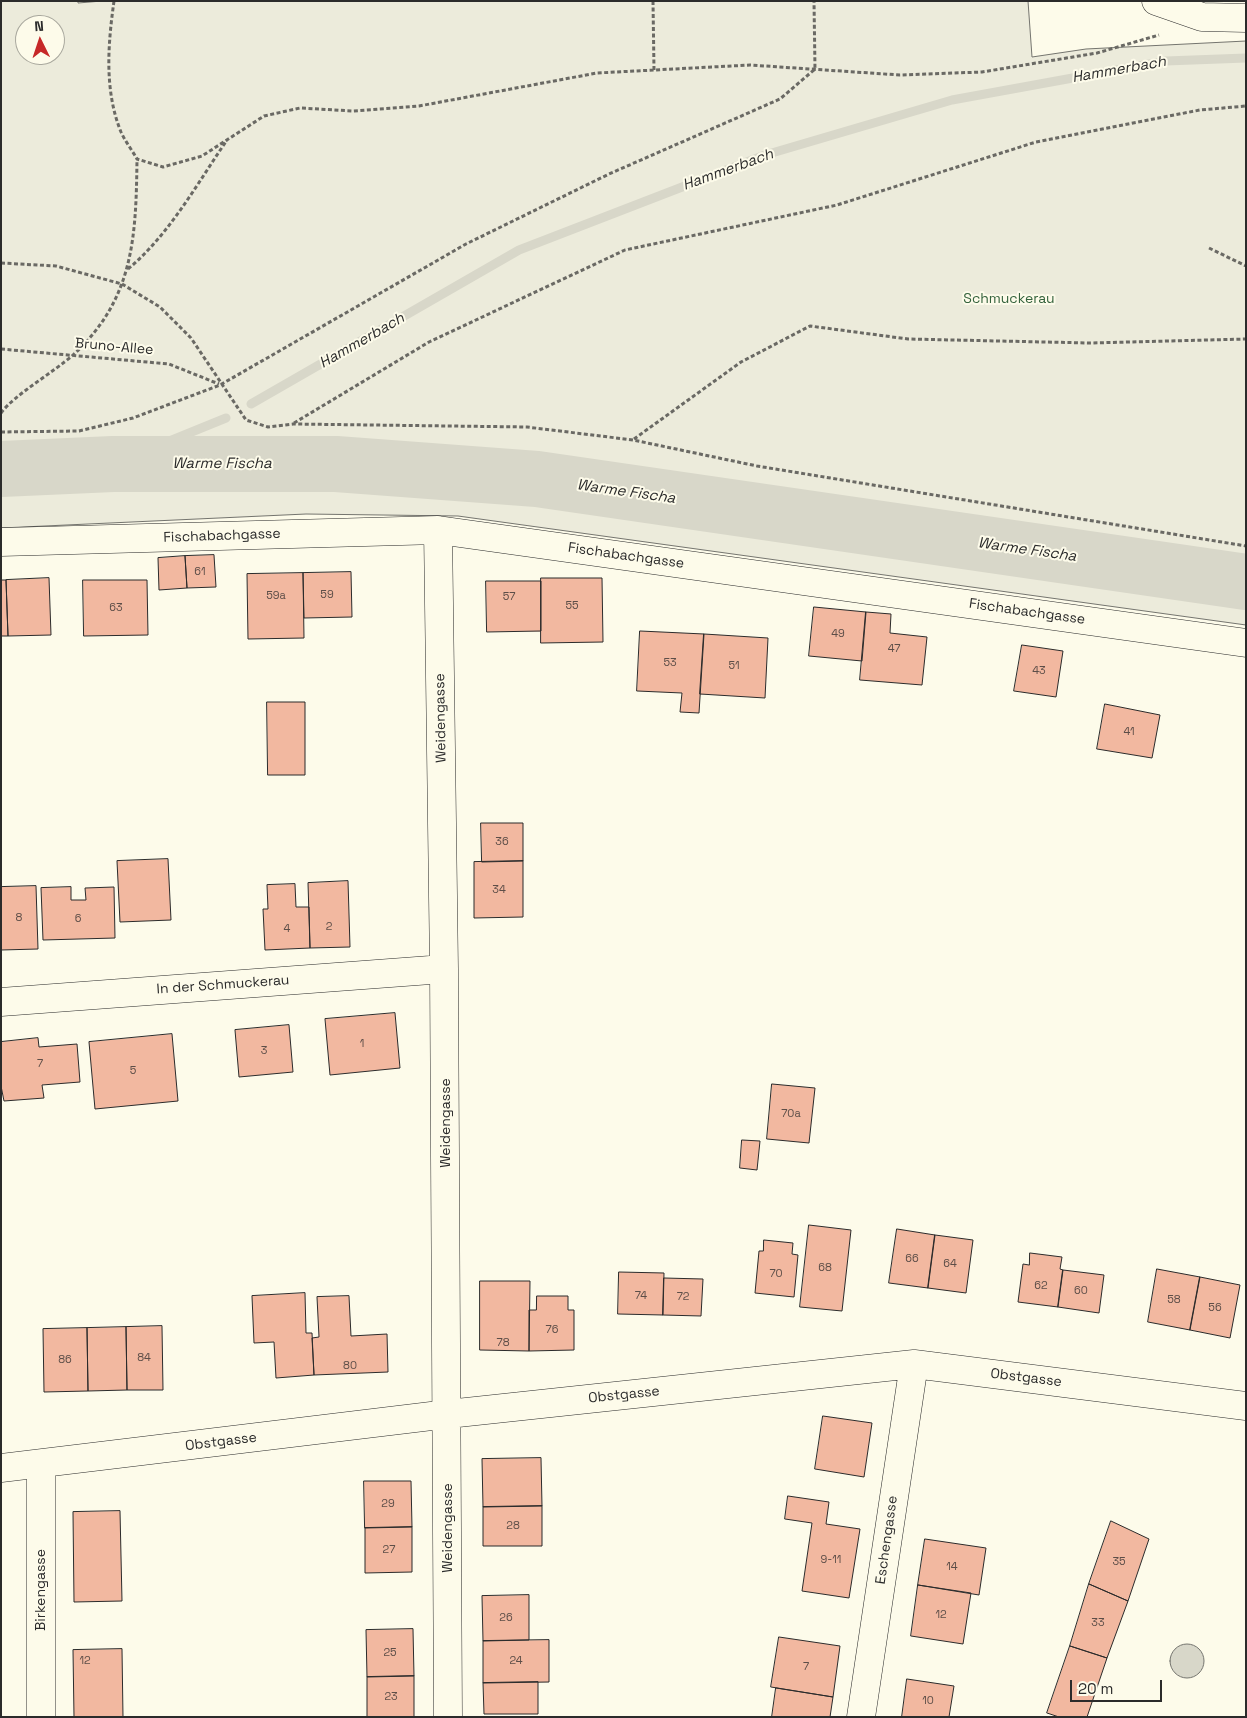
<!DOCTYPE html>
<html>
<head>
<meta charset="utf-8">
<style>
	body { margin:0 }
	#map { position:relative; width:1247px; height:1718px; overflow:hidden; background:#fdfbea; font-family:"Space Grotesk",sans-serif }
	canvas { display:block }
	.frame { position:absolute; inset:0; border:2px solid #2b2b2b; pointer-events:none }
	.north { position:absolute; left:15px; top:15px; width:50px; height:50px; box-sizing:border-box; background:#fdfbea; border:1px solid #a9a89e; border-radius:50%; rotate:356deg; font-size:14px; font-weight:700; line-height:20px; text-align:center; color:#2b2b2b }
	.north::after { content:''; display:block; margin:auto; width:18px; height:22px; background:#c62828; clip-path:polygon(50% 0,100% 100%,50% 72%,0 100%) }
	.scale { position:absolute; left:1070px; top:1680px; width:92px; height:22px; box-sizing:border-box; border:2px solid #2b2b2b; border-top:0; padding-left:6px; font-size:15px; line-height:18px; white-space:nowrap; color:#2b2b2b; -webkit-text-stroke:4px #fdfbea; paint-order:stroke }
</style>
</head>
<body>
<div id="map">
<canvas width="1247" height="1718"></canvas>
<div class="frame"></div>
<div class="north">N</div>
<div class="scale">20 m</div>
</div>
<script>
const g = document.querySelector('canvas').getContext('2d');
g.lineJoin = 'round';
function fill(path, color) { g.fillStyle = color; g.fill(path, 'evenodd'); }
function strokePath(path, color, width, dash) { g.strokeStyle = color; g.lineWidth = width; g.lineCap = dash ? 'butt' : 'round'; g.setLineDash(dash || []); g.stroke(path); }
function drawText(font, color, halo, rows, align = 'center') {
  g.font = font + ' "Space Grotesk",sans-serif'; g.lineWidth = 4; g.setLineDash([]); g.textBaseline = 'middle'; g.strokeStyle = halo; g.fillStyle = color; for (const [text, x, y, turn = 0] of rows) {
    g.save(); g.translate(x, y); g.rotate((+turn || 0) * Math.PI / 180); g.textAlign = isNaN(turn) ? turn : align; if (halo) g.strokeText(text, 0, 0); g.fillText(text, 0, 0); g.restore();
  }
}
const green = new Path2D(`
	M1,1H78V3L102,1H1028L1032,57L1086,49L1246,41V625L458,516L306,514L1,528ZM25,25H55V55H25Z`);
const water = new Path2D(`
	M1170 1661a17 17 0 1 1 34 0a17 17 0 1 1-34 0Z`);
const stream = new Path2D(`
	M251,404L519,250L765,155L952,100L1166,61L1246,58
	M113,464L226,418`);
const river = new Path2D(`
	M1,469L113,464H336L537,479L1246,582`);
const building = new Path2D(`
	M214,555L216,587L187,588L185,556Z
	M185,556L187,588L159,590L158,558Z
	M351,572L352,617L304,618L303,573Z
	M303,573L304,638L248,639L247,574Z
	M49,578L51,635L8,636L6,580Z
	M541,578H602L603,642L541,643Z
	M1,580H6L8,636H1Z
	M83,580H147L148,635L84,636Z
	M486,581H541V631L487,632Z
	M814,607L866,612L862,661L809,656Z
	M866,612L891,614L890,633L927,637L922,685L860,680Z
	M640,631L704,634L699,713L680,712L682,693L637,691Z
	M704,634L768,638L765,698L700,694Z
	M1022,645L1063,651L1056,697L1014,691Z
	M267,702H305V775H268Z
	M1105,704L1160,715L1152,758L1097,749Z
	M481,823H523V861L482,862Z
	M168,859L171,920L120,922L117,861Z
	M523,861V917L474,918V862Z
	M348,881L350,947L310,948L308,883Z
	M295,884L296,907H309L310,948L265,950L263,909H268L267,885Z
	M36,886L38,949L1,950V887Z
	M71,887V900H86L85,888L114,887L115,938L43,940L41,888Z
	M395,1013L400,1068L330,1075L325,1019Z
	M289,1025L293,1072L239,1077L235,1030Z
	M172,1034L178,1101L95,1109L89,1042Z
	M38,1038L39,1047L77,1044L80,1082L42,1085L44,1098L4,1101L1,1086V1042Z
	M772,1084L815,1088L809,1143L767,1139Z
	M742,1140L760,1141L757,1170L740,1168Z
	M809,1225L851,1230L842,1311L800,1307Z
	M897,1229L935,1235L928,1288L889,1283Z
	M935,1235L973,1240L966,1293L928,1288Z
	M764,1240L793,1243L792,1254L798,1255L794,1297L755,1293L759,1251H763Z
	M1030,1253L1062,1257L1060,1269L1063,1270L1058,1307L1018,1302L1023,1264L1029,1265Z
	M1157,1269L1200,1277L1190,1330L1148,1322Z
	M1063,1270L1104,1275L1099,1313L1058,1307Z
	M619,1272L664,1273L663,1315L618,1314Z
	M1200,1277L1240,1285L1230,1338L1190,1330Z
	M664,1278L703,1279L701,1316L663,1315Z
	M480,1281H530L529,1351L480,1350Z
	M305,1293L306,1333H312L314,1375L276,1378L274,1342L254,1343L252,1296Z
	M349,1296L351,1336L387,1334L388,1372L314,1375L312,1338L319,1337L317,1297Z
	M537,1296H568V1310H574V1350L529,1351V1310H536Z
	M162,1326L163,1390H127L126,1327Z
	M126,1327L127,1390L88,1391L87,1328Z
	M87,1328L88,1391L44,1392L43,1329Z
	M823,1416L872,1423L864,1477L815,1469Z
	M541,1458L542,1506L483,1507L482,1459Z
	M364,1481H411L412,1527L365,1528Z
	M788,1496L829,1502L826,1524L860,1529L849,1598L802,1591L812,1523L785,1519Z
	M542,1506V1546H483V1507Z
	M120,1511L122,1601L74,1602L73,1512Z
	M1111,1521L1149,1539L1128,1601L1089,1584Z
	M412,1527V1572L365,1573V1528Z
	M925,1539L986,1548L979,1595L918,1585Z
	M1089,1584L1128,1601L1107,1658L1070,1646Z
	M918,1585L971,1593L963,1644L911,1636Z
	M529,1595V1640L483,1641L482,1596Z
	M413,1629L414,1676L367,1677L366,1630Z
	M779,1637L840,1646L833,1697L771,1687Z
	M549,1640V1682L483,1683V1641Z
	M1070,1646L1107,1658L1087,1717H1059L1047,1713Z
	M122,1649L123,1717H74L73,1650Z
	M414,1676V1717H367V1677Z
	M907,1679L954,1686L949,1717H902Z
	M538,1682V1714H484L483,1683Z
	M776,1688L833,1697L830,1717H772Z`);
const path = new Path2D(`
	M114,1C108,44 104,90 121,132C125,141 132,150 137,159L163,167L202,156L264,116L300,108L353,111L419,106L597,73L750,65L900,75L982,72L1097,53L1159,35
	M653,1L654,70
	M1209,248L1246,266
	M1,263L56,266L122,284L160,307L191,338L246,420L268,427L293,424L527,427L633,440L757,466L1246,546
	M128,269C169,235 197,184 227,140
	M1,349L169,364L219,384
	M1,413C14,395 54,372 73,355C134,299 136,237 137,159
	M294,423L429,342L625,250L837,205L1036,142L1200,110L1246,106
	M1,432L79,431L133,418L220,385L466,244L609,174L780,99L815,69L814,1
	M634,439L741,362L810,326L908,339L1090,343L1246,339`);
const minor = new Path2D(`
	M1156,1L1202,17L1246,18
	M438,530L444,969L448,1717
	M1,542L438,530L1246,643
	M1,1002L444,969
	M41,1464V1717
	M1,1468L448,1414L914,1364L1246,1406
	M861,1717L914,1364`);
const numberNames = [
	["61",200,572],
	["59",327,595],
	["59a",276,596],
	["57",509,597],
	["55",572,606],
	["63",116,608],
	["49",838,634],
	["47",894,649],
	["53",670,663],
	["51",734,666],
	["43",1039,671],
	["41",1129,732],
	["36",502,842],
	["34",499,890],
	["8",19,918],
	["6",78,919],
	["2",329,927],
	["4",287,929],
	["1",362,1044],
	["3",264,1051],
	["7",40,1064],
	["5",133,1071],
	["70a",791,1114],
	["66",912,1259],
	["64",950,1264],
	["68",825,1268],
	["70",776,1274],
	["62",1041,1286],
	["60",1081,1291],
	["74",641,1296],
	["72",683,1297],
	["58",1174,1300],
	["56",1215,1308],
	["76",552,1330],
	["78",503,1343],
	["84",144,1358],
	["86",65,1360],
	["80",350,1366],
	["29",388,1504],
	["28",513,1526],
	["27",389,1550],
	["9-11",831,1560],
	["35",1119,1562],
	["14",952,1567],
	["12",941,1615],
	["26",506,1618],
	["33",1098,1623],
	["25",390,1653],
	["12",85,1661],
	["24",516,1661],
	["7",806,1667],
	["23",391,1697],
	["10",928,1701]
];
const parkNames = [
	["Schmuckerau",1009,299]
];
const streetNames = [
	["Bruno-Allee",114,347,5],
	["Fischabachgasse",222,536,-2],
	["Fischabachgasse",626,556,8],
	["Fischabachgasse",1027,612,8],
	["Weidengasse",441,718,-91],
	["In der Schmuckerau",223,985,-4],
	["Weidengasse",446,1123,-90],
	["Obstgasse",1026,1378,7],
	["Obstgasse",624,1395,-6],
	["Obstgasse",221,1442,-7],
	["Weidengasse",448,1528,-90],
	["Eschengasse",887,1540,-82],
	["Birkengasse",41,1590,-90]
];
const waterNames = [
	["Hammerbach",1119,70,-10],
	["Hammerbach",728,170,-20],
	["Hammerbach",362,341,-30],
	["Warme Fischa",222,464],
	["Warme Fischa",626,492,8],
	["Warme Fischa",1027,550,8]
];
fill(green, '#ecebdb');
strokePath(green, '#74746e', 1);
fill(water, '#d8d7c9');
strokePath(water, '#74746e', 1);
strokePath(stream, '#d8d7c9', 9);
strokePath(river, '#d8d7c9', 56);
fill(building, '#f2b8a0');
strokePath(building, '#2b2b2b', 1);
strokePath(minor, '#2b2b2b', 29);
strokePath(path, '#6a6964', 3, [4, 2.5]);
strokePath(minor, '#fdfbea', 28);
drawText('11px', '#5d4e48', null, numberNames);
drawText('14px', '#34623c', '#fdfbea', parkNames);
drawText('14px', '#2b2b2b', '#fdfbea', streetNames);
drawText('italic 15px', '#2b2b2b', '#fdfbea', waterNames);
</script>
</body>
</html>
